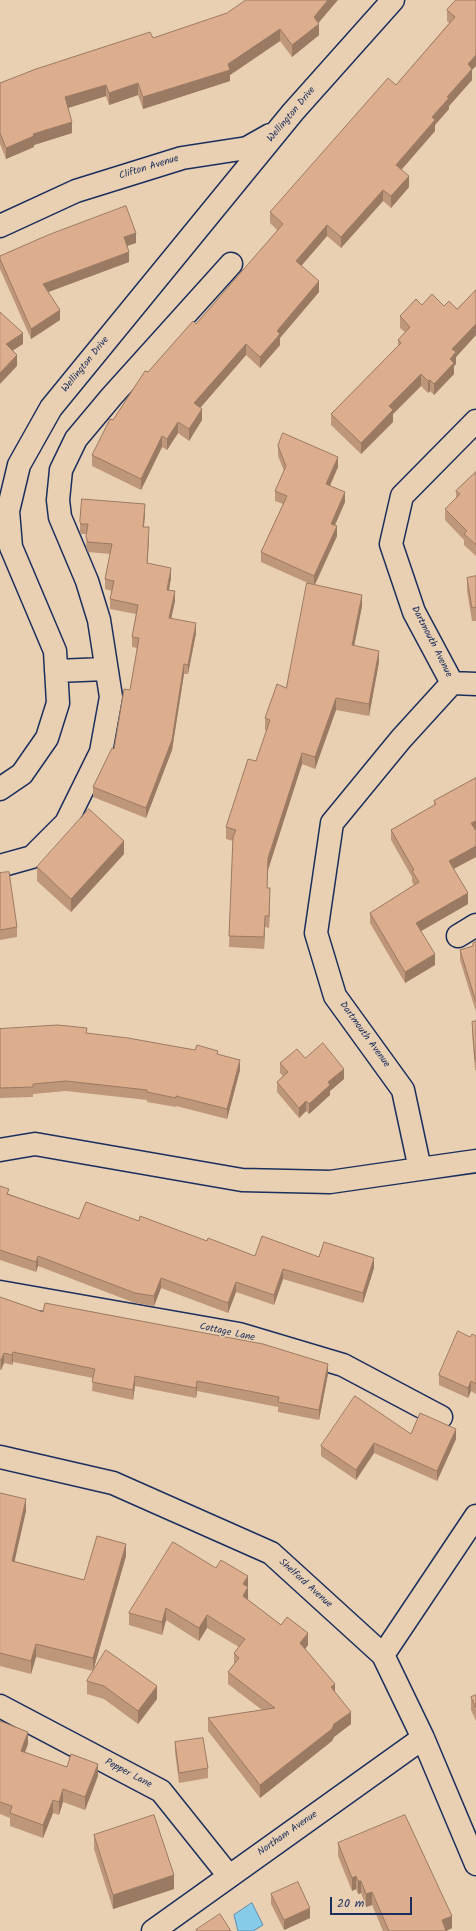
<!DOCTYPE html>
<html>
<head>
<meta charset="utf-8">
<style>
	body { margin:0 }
	#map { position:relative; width:476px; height:1931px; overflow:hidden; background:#ead0b2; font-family:Kalam,sans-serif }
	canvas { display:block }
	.scale { position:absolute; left:330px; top:1897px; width:82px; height:18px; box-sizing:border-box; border:2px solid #1b2f5e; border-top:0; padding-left:5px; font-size:12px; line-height:14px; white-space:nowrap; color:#1b2f5e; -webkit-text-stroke:3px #ead0b2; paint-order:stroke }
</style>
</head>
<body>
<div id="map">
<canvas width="476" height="1931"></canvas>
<div class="scale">20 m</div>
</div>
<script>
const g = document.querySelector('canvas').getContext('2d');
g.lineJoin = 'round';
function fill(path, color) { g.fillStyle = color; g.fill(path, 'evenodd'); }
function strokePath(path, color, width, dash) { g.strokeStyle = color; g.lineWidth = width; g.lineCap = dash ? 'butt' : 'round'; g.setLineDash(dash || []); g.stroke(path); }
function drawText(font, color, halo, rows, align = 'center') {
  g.font = font + ' Kalam,sans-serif'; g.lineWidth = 3; g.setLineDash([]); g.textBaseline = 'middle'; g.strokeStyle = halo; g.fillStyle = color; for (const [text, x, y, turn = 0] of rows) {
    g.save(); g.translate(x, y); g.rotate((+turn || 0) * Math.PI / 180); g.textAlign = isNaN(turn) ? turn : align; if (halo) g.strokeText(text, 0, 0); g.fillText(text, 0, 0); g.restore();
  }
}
const water = new Path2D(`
	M252,1903L263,1925L253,1931H238L234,1915Z`);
const minor = new Path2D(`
	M0,226L76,191L182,158L247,148L270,135
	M56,671L106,669
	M452,683L476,684
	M0,789L22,774L47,738L58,703L55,651L11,547L8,511L19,465L51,408L293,112L393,0
	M0,866L32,857L66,823L101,752L111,697L99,620L87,581L60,517L58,500L61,470L76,439L112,396L231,264
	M458,936L476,925
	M0,1150L35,1144L242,1180L330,1182L420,1169L403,1090L335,996L316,933L332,823L401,739L452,683L414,612L391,544L402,496L476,421
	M420,1169L476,1161
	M0,1292L239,1334L343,1365L441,1417
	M0,1457L113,1483L271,1553L383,1655L423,1738L476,1864
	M383,1655L476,1516
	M0,1706L161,1791L229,1876
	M153,1931L423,1738`);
const wall = new Path2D(`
	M456,0L472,70V80L449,106V109L435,125V131L401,170L409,187L391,208L383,201L341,248L327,236L301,266L319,292L280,338V345L260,368L246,355L200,408L202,420L189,441L178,433L167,450L162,447L141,490L92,466V455L113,420L148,372L196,324L278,231L270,223V212L396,85L449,23L447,21V10Z
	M318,23L319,35L292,57L280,41L230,75V81L143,109L138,95L109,105L106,96L68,108L72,133L34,145V147L6,159L0,144V83L153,38Z
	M136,243L127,246L129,262L48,292L60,320L31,339L0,269V256Z
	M476,290V335L456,357V364L454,366V374L434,395L430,391L428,393L421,386L393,414V422L361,454L331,425V414L398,346V340L405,332L400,328V316L422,305L444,306L457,309Z
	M278,446L338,467L330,486L345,502L335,525L337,536L315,585L362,606L354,646L379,662L369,716L336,710L315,769L302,764L268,870L267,888L270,899L269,928L265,927L264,949L229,947L233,841L226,839V827L256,761L267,731L265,730V718L286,688L310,584L261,562V552L283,504L275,501V491L284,471L278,456Z
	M476,472V556L464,545V540L445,520V509L456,498V491Z
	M145,514L144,527L149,537L147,563L171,578L169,590L175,601L171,619L196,633L188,674H184L172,750L146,818L93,797V787L114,749L130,690L137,648L132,647V637L136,614L110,609V599L112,591L105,589V579L110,554L88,552L86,547L87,534H81L80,532V522Z
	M476,576V621H472L467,591V578Z
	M476,778V857L454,869L468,904L421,931L435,965L405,983L370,923V913L414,885L412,882V877L391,840V830L434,805V801Z
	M124,854L71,912L37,881V867Z
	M0,873L17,927V937L0,940Z
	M476,942V1012L460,960V950L473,946V943Z
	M476,1021V1070H475L472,1032V1022Z
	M0,1029L87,1033L218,1054L240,1070L227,1119L176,1106V1107L147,1102V1100L66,1091L33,1094V1097L0,1098Z
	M305,1058L344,1079L330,1091V1095L309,1114L306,1111L299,1118L277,1092V1082L283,1076L280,1073V1063Z
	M0,1186L9,1194L79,1219L139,1221L207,1241L255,1256L319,1257L374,1268L363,1303L283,1279L274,1305L236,1292L228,1313L161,1288L154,1306L135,1303L38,1266L36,1272L0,1260Z
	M0,1298L43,1312L328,1374L319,1420L278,1412V1407L197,1391L196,1398L135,1386L133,1400L92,1391L93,1378L13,1362L12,1365L4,1363L1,1370H0Z
	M476,1336V1394L471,1391L468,1398L439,1385V1375L470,1337Z
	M411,1434L456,1439L437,1481L374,1453L356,1480L321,1456V1446Z
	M0,1493L26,1511L14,1561L84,1580L126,1556L93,1671L36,1657L31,1674L0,1666Z
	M216,1568L248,1576V1600L308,1645L305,1649L335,1692L351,1724L334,1737L332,1741L260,1798L208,1731V1718L262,1710L228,1684V1672L234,1664V1653L239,1647L207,1628L199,1641L166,1620L162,1635L129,1625V1613Z
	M87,1681L157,1699L138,1724L104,1699L87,1694Z
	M476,1695V1721L471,1710V1697Z
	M0,1721L28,1744L25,1752L67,1767L98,1776L85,1810L63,1802L59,1815L53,1813L43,1838L10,1826V1818L0,1814Z
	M175,1742L208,1768V1778L179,1783L175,1752Z
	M94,1835L174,1889L113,1909L94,1849Z
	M338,1843L452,1928L446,1931H383L372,1905L366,1907L361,1893L358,1894L356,1889L352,1891L338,1856Z
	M271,1894L310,1918L284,1930L271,1904Z`);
const shadedWall = new Path2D(`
	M328,0H338L315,27L319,24V35L292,57V45L314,17Z
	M280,29V41L230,75V81L143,109V97L228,64Z
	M476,55V66L472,70V80L449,106V109L435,125V131L396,176V165L447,97L468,64Z
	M138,83V95L109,105V93Z
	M106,85V96L65,109V97Z
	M72,122V133L34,145V147L6,159V148L33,134Z
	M409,176V187L391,208V196Z
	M383,190V201L341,248V237Z
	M327,225V236L296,272V261Z
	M136,233V243L124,247V237Z
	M129,252V262L43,294V284Z
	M319,281V292L280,338V345L260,368V357L277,331Z
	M60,310V320L31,339V329Z
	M476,324V335L456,357V364L454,366V374L434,395V384L450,359L452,349Z
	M23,333V344L6,355V344Z
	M246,344V355L194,415V403Z
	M17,355V366L0,384V373Z
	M421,374V386L393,414V422L361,454V443L389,406Z
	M430,380V391L428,393V381Z
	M202,409V420L189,441V429Z
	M178,422V433L167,450V439Z
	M162,436V447L141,490V479Z
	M338,457V467L326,494V484Z
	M345,492V502L331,534V524Z
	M145,504V514L143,536V527Z
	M337,526V536L314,586V576Z
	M149,527V537L147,573V563Z
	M171,568V578L167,600V590Z
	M175,591V601L169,628V618Z
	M362,595V606L352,657V645Z
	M196,623V633L188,674V665Z
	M379,651V662L369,716V704Z
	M184,664V674L172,750L146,818V808Z
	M336,698V710L315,769V757Z
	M302,753V764L268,870L267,900L268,858Z
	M476,821V832L471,823Z
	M124,841V854L71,912V899Z
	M476,846V857L449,871V861Z
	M270,888V899L269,928V916Z
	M468,893V904L416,934V923Z
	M265,916V927L264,949V937Z
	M435,954V965L405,983V972Z
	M240,1060V1070L227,1119V1109Z
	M344,1069V1079L330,1091V1095L309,1114V1104L328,1082Z
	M306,1101V1111L299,1118V1108Z
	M38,1256V1266L36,1272V1262Z
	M374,1258V1268L363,1303V1293Z
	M283,1269V1279L274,1305V1295Z
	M161,1278V1288L154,1306V1296Z
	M236,1282V1292L228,1313V1303Z
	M13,1352V1362L12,1365V1355Z
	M4,1353V1363L1,1370V1360Z
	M328,1364V1374L319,1420V1410Z
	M135,1376V1386L133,1400V1390Z
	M197,1381V1391L196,1398V1388Z
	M471,1381V1391L468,1398V1388Z
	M456,1429V1439L437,1481V1471Z
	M374,1443V1453L356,1480V1470Z
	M26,1499V1511L12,1573V1561Z
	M126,1544V1556L93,1671V1658Z
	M248,1576V1600L243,1608V1584Z
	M166,1608V1620L162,1635V1622Z
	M207,1615V1628L199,1641V1628Z
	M308,1633V1645L300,1656V1643Z
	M36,1644V1657L31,1674V1661Z
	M335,1684V1696L331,1687Z
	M157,1686V1699L138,1724V1711Z
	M351,1712V1724L334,1737L332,1741L260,1798V1785L334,1724Z
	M28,1732V1744L21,1763V1751Z
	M98,1764V1776L85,1810V1797Z
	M63,1789V1802L59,1815V1802Z
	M53,1800V1813L43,1838V1825Z
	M174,1875V1889L113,1909V1895Z
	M356,1876V1889L352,1891V1878Z
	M358,1881H361V1893L358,1894Z
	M372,1892V1905L366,1907V1894Z
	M310,1908V1918L284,1930V1920Z
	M452,1916V1928L446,1931L442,1920Z`);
const building = new Path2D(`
	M246,0H328L314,17L319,24L292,45L280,29L228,64L230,70L198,80L143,97L138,83L109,93L106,85L65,97L72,122L33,134L34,136L6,148L0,133V83L36,69L150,32L153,38L227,13Z
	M456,0H476V55L468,64L472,69L447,97L449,98L432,117L435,120L396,165L409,176L391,196L383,190L341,237L327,225L296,261L319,281L277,331L280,334L260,357L246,344L194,403L202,409L189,429L178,422L167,439L162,436L141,479L92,455L110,419L113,420L145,371L148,372L193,321L196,324L283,224L270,212L388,78L396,85L455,17L447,10Z
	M126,206L136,233L124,237L129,252L43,284L60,310L31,329L0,259V256L48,235Z
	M476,290V324L452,349L456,352L450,359L454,363L434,384L430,380L428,381L421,374L389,406L393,410L361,443L331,414L401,343L398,340L410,327L400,316L416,299L422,305L432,294L444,306L449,301L457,309Z
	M0,312L23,333L6,344L17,355L0,373Z
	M283,433L338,457L326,484L345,492L331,524L337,526L314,576L261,552L287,496L275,491L286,466L278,446Z
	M476,472V545L464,534L467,531L445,509L460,494L456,491Z
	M82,499L145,504L143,527H149L147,563L171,568L167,590L175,591L169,618L196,623L188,665L184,664L172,740L146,808L93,787L112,748L114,749L124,689L130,690L139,638L132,637L138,605L110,599L114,581L105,579L112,544L88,542L86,537L88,524H81L80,522Z
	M476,576V607L472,608L467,578Z
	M307,583L362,595L352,645L379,651L369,704L336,698L315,757L302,753L268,858L267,888H270L269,916H265L264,937L229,936L233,837L236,830L226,827L248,759L256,761L270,720L265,718L277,684L286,688Z
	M476,778V821L471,823L476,831V846L449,861L468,893L416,923L435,954L405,972L370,913L419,882L412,871L414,870L391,830L436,804L434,801Z
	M89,809L124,841L71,899L37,867Z
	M9,872L17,927L0,930V873Z
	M476,942V1002L460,950L473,946V943Z
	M476,1021V1060H475L472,1022Z
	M58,1025L87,1028L86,1033L128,1038L195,1050L197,1045L218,1051L217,1054L240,1060L227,1109L176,1096V1098L147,1092V1090L66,1081L33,1084V1087L0,1088V1029Z
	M323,1043L344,1069L328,1082L330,1085L309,1104L306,1101L299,1108L277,1082L288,1072L280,1063L297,1049L305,1058Z
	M0,1186L9,1189L7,1194L79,1219L86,1202L139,1221L140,1216L207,1241L208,1238L255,1256L262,1236L319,1257L324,1242L374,1258L363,1293L283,1269L274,1295L236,1282L228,1303L161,1278L154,1296L135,1293L38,1256L36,1262L0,1250Z
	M0,1297L43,1312L45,1303L263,1344L328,1364L319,1410L278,1402L279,1397L197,1381L196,1388L135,1376L133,1390L92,1382L95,1369L13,1352L12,1355L4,1353L1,1360H0Z
	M458,1331L470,1337L472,1334L476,1336V1384L471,1381L468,1388L439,1375Z
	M355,1396L411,1434L420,1413L456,1429L437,1471L374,1443L356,1470L321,1446Z
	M0,1493L26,1499L12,1561L84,1580L97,1536L126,1544L93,1658L36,1644L31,1661L0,1653Z
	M173,1542L216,1568L221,1560L248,1576L243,1584L248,1587L243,1596L281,1625L287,1617L308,1633L300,1643L335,1684L331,1687L351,1712L334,1724L332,1729L260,1785L208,1718L275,1708L228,1672L239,1658L234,1653L245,1639L207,1615L199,1628L166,1608L162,1622L129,1613Z
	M106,1650L157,1686L138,1711L104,1686L87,1681Z
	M476,1695V1708L471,1697Z
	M0,1721L28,1732L21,1751L67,1767L71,1754L98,1764L85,1797L63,1789L59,1802L53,1800L43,1825L10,1813L12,1806L0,1802Z
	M203,1738L208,1768L179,1773L175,1742Z
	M154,1815L174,1875L113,1895L94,1835Z
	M405,1815L452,1916L442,1920L446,1931H389L372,1892L366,1894L361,1881H358L356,1876L352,1878L338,1843Z
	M298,1882L310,1908L284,1920L271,1894Z
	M220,1914L231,1931H197L196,1930Z`);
const streetNames = [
	["Wellington Drive",292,115,-50],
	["Clifton Avenue",149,168,-17],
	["Wellington Drive",86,365,-51],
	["Dartmouth Avenue",431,642,63],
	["Dartmouth Avenue",364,1035,54],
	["Cottage Lane",227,1333,12],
	["Shelford Avenue",305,1584,42],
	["Pepper Lane",128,1774,28],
	["Northam Avenue",288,1834,-35]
];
fill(water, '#86cbe7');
strokePath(water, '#5b8db0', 1);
strokePath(minor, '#1b2f5e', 25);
strokePath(minor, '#ead0b2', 22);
fill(wall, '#be967a');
fill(shadedWall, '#9b7a63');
fill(building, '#ddae8e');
strokePath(building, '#9b7a63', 1);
drawText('10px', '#1b2f5e', '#ead0b2', streetNames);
</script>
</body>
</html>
